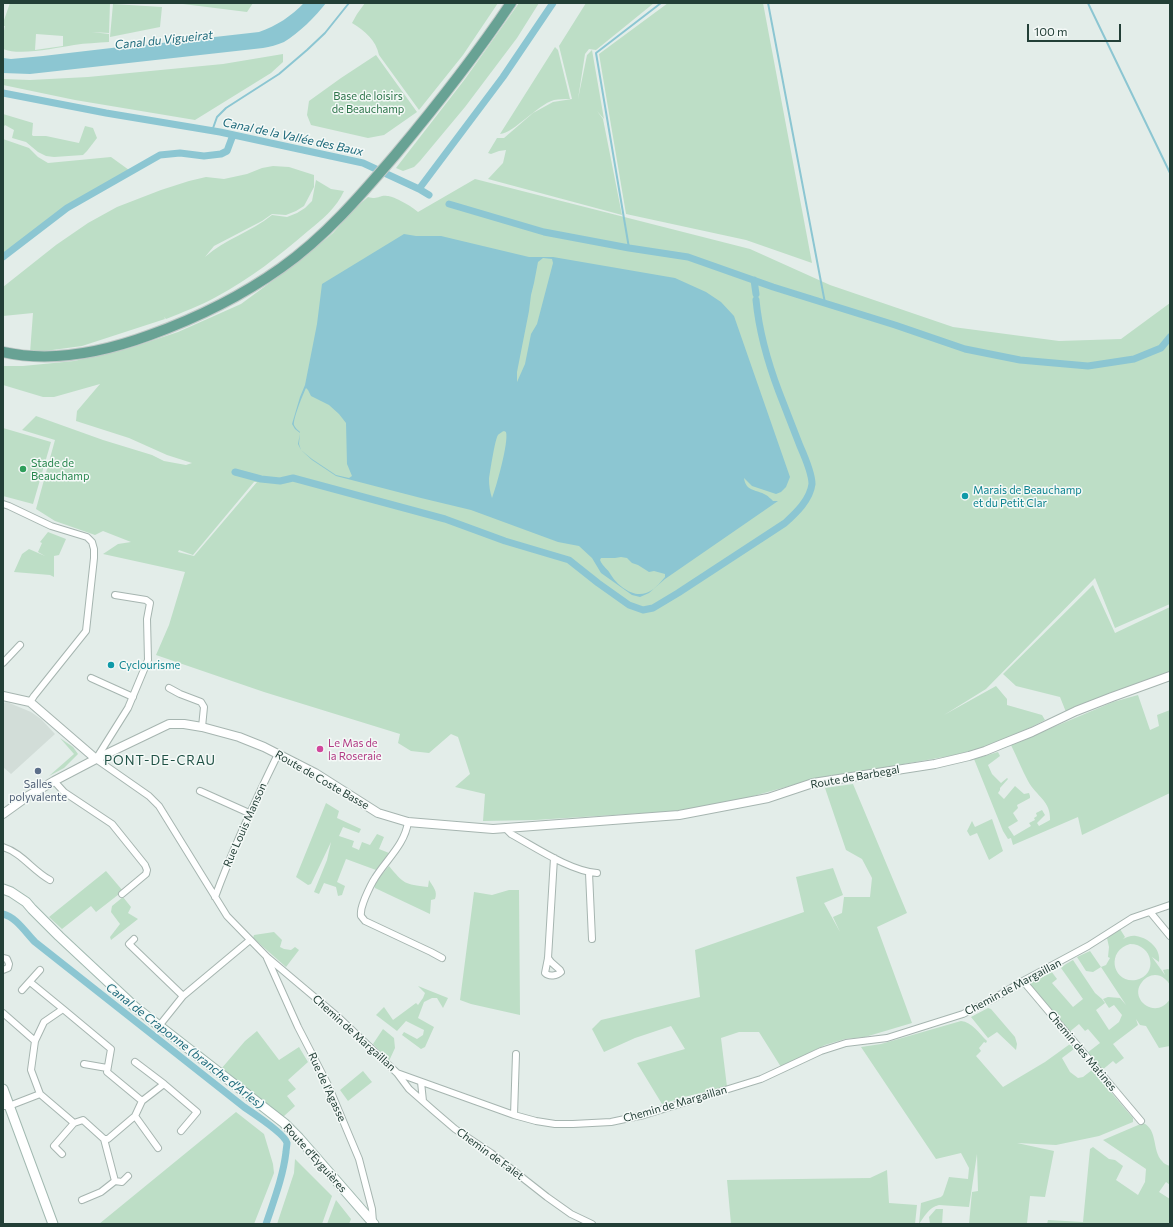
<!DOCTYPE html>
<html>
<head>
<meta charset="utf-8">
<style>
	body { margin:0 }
	#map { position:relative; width:1173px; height:1227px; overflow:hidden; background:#e3ede9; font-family:Commissioner,sans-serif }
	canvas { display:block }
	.frame { position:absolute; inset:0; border:4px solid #233f37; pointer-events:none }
	.scale { position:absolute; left:1027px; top:24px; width:94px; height:18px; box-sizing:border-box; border:2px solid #233f37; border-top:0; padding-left:5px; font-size:12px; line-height:14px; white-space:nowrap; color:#233f37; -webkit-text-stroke:3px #f4f9f7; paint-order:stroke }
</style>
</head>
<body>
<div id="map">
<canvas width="1173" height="1227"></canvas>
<div class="frame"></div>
<div class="scale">100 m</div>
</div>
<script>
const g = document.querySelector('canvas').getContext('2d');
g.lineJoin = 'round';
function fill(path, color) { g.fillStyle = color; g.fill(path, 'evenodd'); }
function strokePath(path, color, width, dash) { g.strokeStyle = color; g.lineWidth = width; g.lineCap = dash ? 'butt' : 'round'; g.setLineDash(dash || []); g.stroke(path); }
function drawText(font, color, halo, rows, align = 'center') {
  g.font = font + ' Commissioner,sans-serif'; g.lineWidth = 3; g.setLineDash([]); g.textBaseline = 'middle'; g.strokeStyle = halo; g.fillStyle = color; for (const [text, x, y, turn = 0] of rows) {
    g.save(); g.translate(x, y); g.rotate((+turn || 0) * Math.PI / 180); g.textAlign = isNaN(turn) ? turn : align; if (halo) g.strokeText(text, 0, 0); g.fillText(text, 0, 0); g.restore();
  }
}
const built = new Path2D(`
	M7,702L31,712L41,719L55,734L11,774L3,767V703Z`);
const green = new Path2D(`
	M10,3H110L109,33L92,32L109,34V42C97,43 86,43 74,45C55,48 20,56 3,49V35L5,26H3V23ZM36,34L63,36V46L35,50Z
	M175,3H253L247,12Z
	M365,3H498L463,55L419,110L379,55C376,40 365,31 352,23L357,14Z
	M519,3H539L517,38L465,107L420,161L414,167L403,171L396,168L465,79Z
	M586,3H654L596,50L589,49L585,54L578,99L582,101L578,99L587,55L592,50L604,119L597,111L603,119L622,215L488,179L503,163L506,150L499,151L491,154L488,153L497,138H504L533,113L553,102L572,99L559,46Z
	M668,3H763L812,263L746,240L626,214L599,54Z
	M113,4L162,7L160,27L110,37Z
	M555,47L558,50L570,99C565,99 559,99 554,100C537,105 514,133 500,134Z
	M283,54V62L271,73L195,120L75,100L3,85V79L30,80L88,77L223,64Z
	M376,55L417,112L384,135L368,138L311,125L307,115L309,101L341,78Z
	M3,114L33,123L32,135L33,136H46L79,143L85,126L93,128L97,138L87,151L83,155L54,157L46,156L38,152L26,142L12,138L14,130L5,125L3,128Z
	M3,139L29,148L38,157L48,163L111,157L129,170L63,209L30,234L3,253Z
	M273,166L289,167L314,175V187L304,206L296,211L286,215L272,214L262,221L214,246L205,257C225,239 251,232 272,215L287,217L297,213L305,208L312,201L316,180L331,189L344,191C337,207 322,220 308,231C279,256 250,279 216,297C200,306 183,312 166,319L164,317L165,319L82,346L30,353L33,313L3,316V287L56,245L88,223L117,207L161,190L189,181L206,177L224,179L247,174L262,168Z
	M475,179L750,249L830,285L953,327L1059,341L1121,339L1170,303V604L1115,628L1095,578L986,689L944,715L996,686L1007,699V705L1042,715L1045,720L998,744L955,755L825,778L811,780L739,800L677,811L535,820L483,821L485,794L455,787L470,774L458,737L451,734L429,753L411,751L398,743L400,734L264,692L156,655L169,625L185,572L103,554L118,544L131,542L103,531L95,535L55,521L36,509L55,440L22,430L36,416L103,440L152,455L164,461L186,465L192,463L167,455L129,438L76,421L77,411L100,384L54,397H43L3,385V366H23L74,361L127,349L178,332L241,304L294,265L333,233L353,210L368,197C379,200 379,195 387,196C394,196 413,207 418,212ZM254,482H257L194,556L178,552L179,550L193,555Z
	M3,428L51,442L33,504L3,496Z
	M48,532L66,539L59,555L54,556V577L50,575L14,572L22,554L29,549L45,556L38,552L42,543L40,542Z
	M1093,585L1115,633L1170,607V674L1066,712L1060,697L1016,686L1003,674Z
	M1138,695L1150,730L1159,726L1157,715L1170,710V793L1082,835L1078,817L1013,845L1011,838L1008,839L1003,831L974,759L998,752L1000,756L988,765L992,774L1001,783L1007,778L1008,779L1000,788V790L998,793L1004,799L1015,786L1024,794L1029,793L1030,796V798L1017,805L1018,808L1013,813L1018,821L1008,827L1014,836L1031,826L1029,823L1035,820L1034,818L1037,816L1036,813L1042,810L1045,815L1037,823L1039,826L1050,820C1051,801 1036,796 1028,781C1022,770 1017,757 1011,745L1113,702Z
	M60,738L73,747L78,754L64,768L49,776L74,754Z
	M853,784L907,913L877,927L912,1023L865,1037L845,1039L825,1045L781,1067L759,1032H739L721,1038L727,1087L684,1097L662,1104L637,1063L685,1049L671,1026L635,1038L604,1052L592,1029L601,1020L700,997L695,950L804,912L796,877L833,868L843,895L824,903L840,932L833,917L842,913L844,897H870L872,878L862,859L846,850L825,788Z
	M326,803L339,811L337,818L361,829L359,833L343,827L339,836L354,841L352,847L359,850L362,842L370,845L377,834L384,837L379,849L389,853L376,870L346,859L337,882L345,886L342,895L338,896L336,887L324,883L319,894L314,892L327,860L331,842L311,884L308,885L296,877Z
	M992,819L1003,851L989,860L977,833L970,836L967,831L972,821L975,827Z
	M389,866C404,884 404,884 428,887L429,880C433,887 438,891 435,899L431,900L430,914L375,888L374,884Z
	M106,871L123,891L96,912L91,906L62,929L49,917Z
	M509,890H519L520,1015L471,1004L460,1000L474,892L492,895Z
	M123,897L131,907L128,913L138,919L111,940L110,937L120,924L111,912L112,906Z
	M1120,929L1125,937L1123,939C1127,937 1132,935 1136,936C1149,938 1161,949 1159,962L1152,957L1165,975L1163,970L1168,969L1170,970V985C1167,980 1162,975 1155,975C1150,975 1145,978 1142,982C1128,999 1156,1021 1170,999V1046L1159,1048L1146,1026L1140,1025L1136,1019L1138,1025L1113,1044L1124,1058L1116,1064L1113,1061L1101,1071L1087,1053L1100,1043L1088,1029L1085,1031L1079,1024L1068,1033L1028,984L1029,982L1051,971L1057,979L1052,983L1073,1007L1083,999L1061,968L1066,964L1073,960L1095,993L1102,999L1105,1003L1096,1010L1109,1030L1119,1022L1122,1015L1114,1005L1109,1008L1103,999L1108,997L1120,998L1126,1005L1101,967L1093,972L1086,971L1077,957L1090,951L1101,967L1106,965L1110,958L1108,957L1109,947L1107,938ZM1130,944C1153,944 1159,975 1136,980C1113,984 1105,951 1130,944Z
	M274,932L282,940L280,947L284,949L291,950L295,947L299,950L286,967L253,938L254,935Z
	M418,986L448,998L443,1008L437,998H432L424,1002L418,1018L434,1027L425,1047L421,1049L402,1035L404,1032L417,1039L423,1035L424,1030L406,1021L397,1031L376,1015L384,1007L393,1020L416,1003L418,1005L423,998L425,993Z
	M988,1008L991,1009L1015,1037L1017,1044L1016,1050L997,1032L988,1038L971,1017Z
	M961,1021C972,1022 979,1033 987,1041L986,1043L984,1042L979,1048L981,1051L976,1056L1003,1087L1045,1062L1070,1044L1074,1049L1062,1058L1070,1072L1078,1078L1083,1077L1092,1070L1133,1118V1122L1099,1136L1056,1145L1017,1143L1054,1151L1045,1197L1030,1196L1027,1223L1038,1224H969L972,1192L978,1191L977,1154L969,1207L939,1205C928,1208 925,1216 919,1224L921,1203L941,1197L943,1195L949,1177L968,1179L969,1168L961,1153L936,1159L861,1047L881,1044Z
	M383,1029L394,1038L395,1048L389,1061L373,1044Z
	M257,1031L279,1060L299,1047L308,1062L288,1080L296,1089L287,1096L295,1106L283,1117L221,1069L245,1041Z
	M363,1071L372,1082L348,1101L340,1090Z
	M236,1112L264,1134L273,1164L274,1173L254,1224H99Z
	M1143,1123C1158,1129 1152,1151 1162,1161C1164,1164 1167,1165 1170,1166V1185L1166,1182L1159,1192L1170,1199V1224H1047L1048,1220L1083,1222L1090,1149L1093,1147L1109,1159L1115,1160L1123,1166L1116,1180L1138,1195L1145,1182L1146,1169L1103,1140Z
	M295,1159L332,1196L322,1224H277L294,1173Z
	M887,1170L889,1203L917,1205L915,1224H731L727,1180L870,1178Z
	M336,1200L351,1219L349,1224H327Z
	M936,1209H943L942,1224H930L929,1217Z`);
const water = new Path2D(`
	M304,3H326C316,16 298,34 284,42C277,45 270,47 263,48L30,74L3,73V58L11,59L43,56L120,47H126L259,32C277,26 291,16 304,3Z
	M404,234L416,236H441L529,257H553L675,278L706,292L721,302L734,316L790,477L786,487L781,492L776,494L752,486L744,478C746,492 756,489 766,495C768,496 771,499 773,501H778L665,579L649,593L640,597L632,595L601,573L592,558L579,546L558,542L471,510L421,498L336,476L312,460L301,450L298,444L300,433L295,429L292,424L300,397L305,385L317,324L322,284ZM543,258L552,259L553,263L537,324L531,334L525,364L517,382V372L529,311L531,295L534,283L538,262ZM306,388L308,390L311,396L329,405L339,414L346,423L347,464L352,476L349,478L336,475L312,459L301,450L299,444L300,432C298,430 295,428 294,425C293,419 303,394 306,388ZM504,431L506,432C509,442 496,488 492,498C490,492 489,486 489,479C490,472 495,439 498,435C499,434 503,431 504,431ZM621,557L627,558L632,563L638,565L649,572L654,571L665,574V577C660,583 653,591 646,593C633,598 617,585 611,575C608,569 603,567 600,560L601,558H615Z`);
const stream = new Path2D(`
	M768,3L825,303
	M1088,3L1170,173
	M212,131L217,117L226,108L279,74L307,50L325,33L349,3
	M629,248L596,53L661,3`);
const canal = new Path2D(`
	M3,93L106,113L220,132L363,163L419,189L503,77L553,3
	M419,189L429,195
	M449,204L544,232L629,248L688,257L773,287L895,325L965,349L1020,360L1088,366L1134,359L1161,348L1170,337
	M3,257L67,208L160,155L180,153L204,156L221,154L227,151L233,135
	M754,280L756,294
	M235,472L261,479L280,481L293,478L445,519L505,541L569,560L598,583L629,605L643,610L653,608L678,593L785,523C796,513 810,500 812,484C812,473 804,455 800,446C793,428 786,410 779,392C768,363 759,331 756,300
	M3,914C16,917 26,933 35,942L244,1107C253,1113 285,1134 287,1143C287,1145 286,1150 286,1152C283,1177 274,1200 266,1224`);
const minor = new Path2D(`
	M3,504L9,506L51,526L87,537L92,542L94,549V558L86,631L34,696L30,702
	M115,595L146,600L150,603L147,619L148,660L128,708L96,759L149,796L159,806L227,916L267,957L337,1016L397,1073L514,1115L536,1121L555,1124H573L611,1122L644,1115L761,1079L821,1051L846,1043L887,1038L963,1014L993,999L1023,981L1088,946L1132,918L1170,905
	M3,663L20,645
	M91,678L133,697
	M169,688L180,694L201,702L204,707L202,727
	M54,781L64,792L112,824L145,865L147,870L146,874L122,894
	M200,791L249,813
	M408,822C405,844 387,859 375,878C371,884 368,891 365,898C363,904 360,909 361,916L365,921L431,952L442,958
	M505,828L511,834C535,847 570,871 597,873
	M3,847C22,853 33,871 50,880
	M589,873L592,939
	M215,897C233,848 255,801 278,754
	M1151,913L1170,936
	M134,939L129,944L183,996
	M3,958L7,959L9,964L8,968L3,970
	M267,958L298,1027L328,1085L359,1159L372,1209L373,1222
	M548,958L551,962L560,970L561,972C557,976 549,977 545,973L548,958L554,858
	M1023,981L1141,1121
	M30,982L63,1009
	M22,990L40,970
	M3,1013L35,1041
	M159,1026L183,996L250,940
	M135,1062L164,1084L197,1112L181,1131
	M84,1064L107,1068
	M397,1073L409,1089L434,1111L455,1129L491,1153L547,1197L571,1214L592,1224
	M421,1082L423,1101
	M142,1101L164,1084
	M3,1106H9L40,1094L74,1123L83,1120L104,1139H108L135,1116L142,1101L107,1072L111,1049L63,1009L44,1022L35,1041L31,1070L40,1094
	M514,1115L516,1054
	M135,1116L158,1148
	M62,1154L54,1146L74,1123
	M115,1181L122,1182L128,1176
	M82,1200L101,1192L115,1181L104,1139`);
const tertiary = new Path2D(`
	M3,696L30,702L96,759
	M3,814L28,796L54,781L96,759L169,724H184L202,727L239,737L264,747L315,773L378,813L408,822L493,829L679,815L768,798L813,783L935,764L969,756L985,751L1002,744L1032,732L1076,711L1112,697L1170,676`);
const secondary = new Path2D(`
	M3,889L11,892L26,902L32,909L59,936L135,1007L284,1123L299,1138L374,1224
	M3,1089L53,1224`);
const primary = new Path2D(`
	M3,352C52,363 104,352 150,335C197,318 240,297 281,268C325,237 361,195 396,154C437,105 476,55 511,3`);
const markers = [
	[23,469,4,"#2e9e5b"],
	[965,496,4,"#0f9aa8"],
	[111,665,4,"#0f9aa8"],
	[320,749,4,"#d1479c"],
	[38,771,4,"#5c6f8a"]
];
const parkNames = [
	["Base de loisirs",368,96],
	["de Beauchamp",368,109]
];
const leisureNames = [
	["Stade de",31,463],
	["Beauchamp",31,476]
];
const cultureNames = [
	["Marais de Beauchamp",973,490],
	["et du Petit Clar",973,503],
	["Cyclourisme",119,665]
];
const hotelNames = [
	["Le Mas de",328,743],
	["la Roseraie",328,756]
];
const streetNames = [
	["Route de Barbegal",855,777,-10],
	["Route de Coste Basse",322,780,30],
	["Rue Louis Manson",245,825,-66],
	["Chemin de Margaillan",1013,987,-28],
	["Chemin de Margaillan",354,1033,42],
	["Chemin des Matines",1082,1051,50],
	["Rue de l'Agasse",327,1087,65],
	["Chemin de Margaillan",675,1104,-16],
	["Chemin de Falet",490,1154,36],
	["Route d'Eyguières",315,1158,48]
];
const serviceNames = [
	["Salles",38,784],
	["polyvalente",38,797]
];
const waterNames = [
	["Canal du Vigueirat",164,40,-6],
	["Canal de la Vallée des Baux",293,137,12],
	["Canal de Craponne (branche d'Arles)",185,1046,38]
];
const quarterNames = [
	["PONT-DE-CRAU",160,761]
];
fill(built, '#d2ddd8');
fill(green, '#bddec6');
fill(water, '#8cc6d2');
strokePath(stream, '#8cc6d2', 2);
strokePath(canal, '#8cc6d2', 7);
strokePath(minor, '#a6b5b0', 8);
strokePath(tertiary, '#a6b5b0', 10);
strokePath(secondary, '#a2b9b1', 11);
strokePath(primary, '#c1c9c7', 12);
strokePath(minor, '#fff', 6);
strokePath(tertiary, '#fff', 8);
strokePath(secondary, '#fff', 9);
strokePath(primary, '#68a294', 10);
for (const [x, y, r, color] of markers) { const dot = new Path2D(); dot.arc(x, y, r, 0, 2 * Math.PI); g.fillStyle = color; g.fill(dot); strokePath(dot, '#f4f9f7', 1.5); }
drawText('11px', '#2d754a', '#f4f9f7', parkNames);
drawText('11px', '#27864d', '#f4f9f7', leisureNames, 'left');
drawText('11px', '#0d838f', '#f4f9f7', cultureNames, 'left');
drawText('11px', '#b23c85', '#f4f9f7', hotelNames, 'left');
drawText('11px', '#233f37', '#f4f9f7', streetNames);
drawText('11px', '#4e5e75', '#f4f9f7', serviceNames);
drawText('italic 12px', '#1d6a7b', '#f4f9f7', waterNames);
g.letterSpacing = '1px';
drawText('13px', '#1f5145', '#f4f9f7', quarterNames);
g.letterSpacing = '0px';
</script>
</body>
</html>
